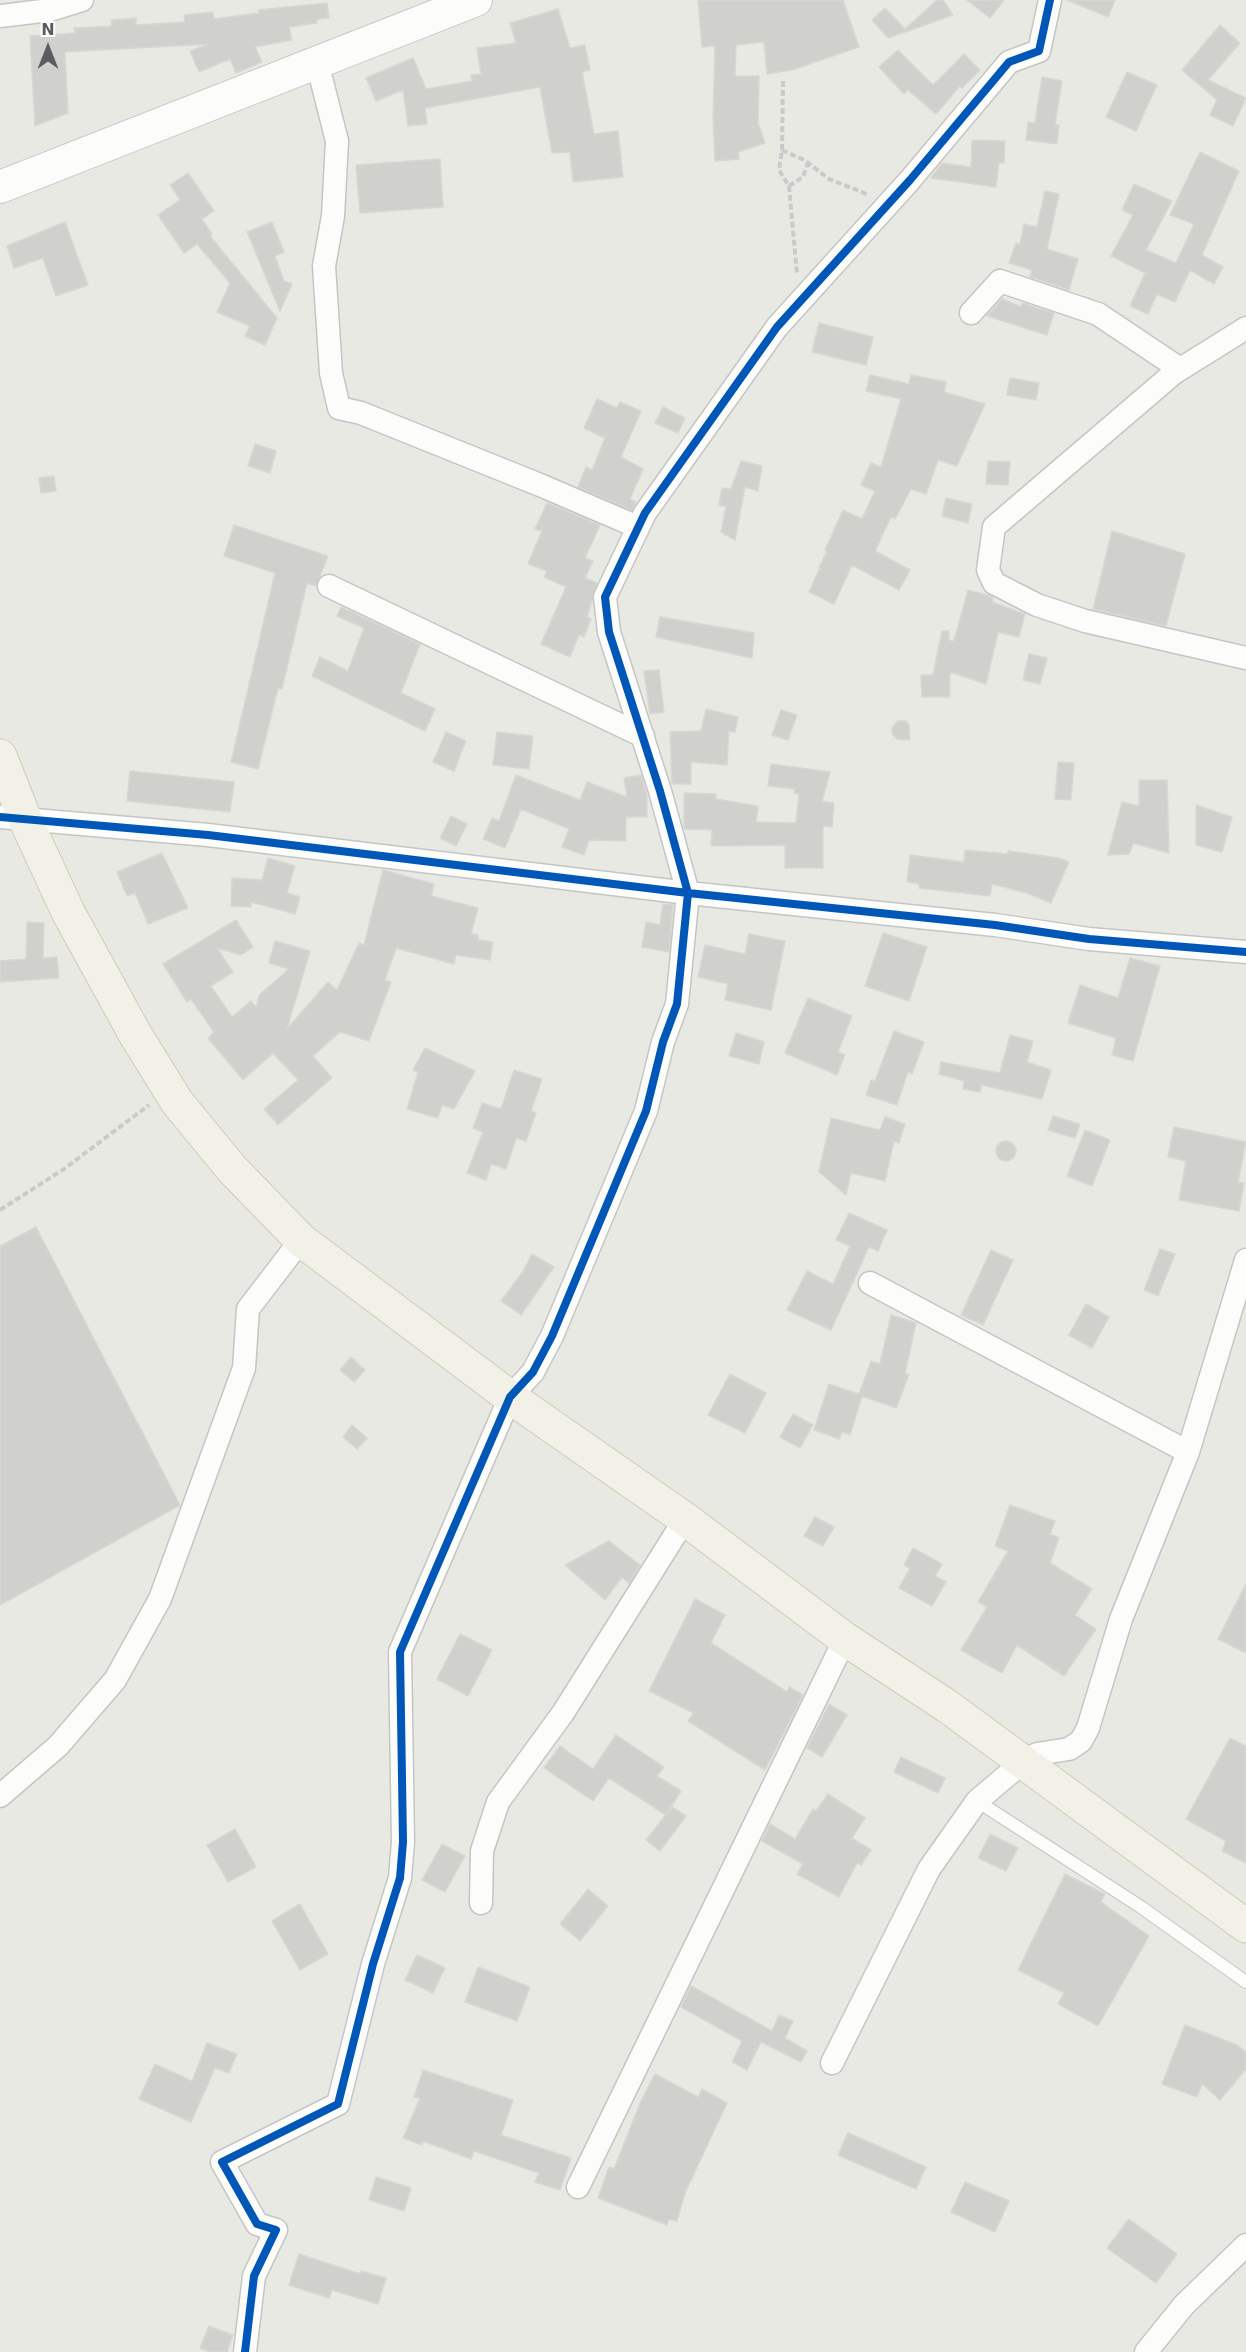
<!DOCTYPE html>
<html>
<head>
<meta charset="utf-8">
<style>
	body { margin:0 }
	#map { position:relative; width:1246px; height:2352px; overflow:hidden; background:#e9e9e4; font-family:"DejaVu Sans",sans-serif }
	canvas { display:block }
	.north { position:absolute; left:18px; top:18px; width:60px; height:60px; -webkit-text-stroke:4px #fff; paint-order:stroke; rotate:0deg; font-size:16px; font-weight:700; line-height:24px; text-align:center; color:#595c61 }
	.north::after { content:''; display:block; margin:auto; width:21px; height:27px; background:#595c61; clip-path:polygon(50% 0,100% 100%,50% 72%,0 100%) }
</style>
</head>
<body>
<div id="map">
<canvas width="1246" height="2352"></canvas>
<div class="north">N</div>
</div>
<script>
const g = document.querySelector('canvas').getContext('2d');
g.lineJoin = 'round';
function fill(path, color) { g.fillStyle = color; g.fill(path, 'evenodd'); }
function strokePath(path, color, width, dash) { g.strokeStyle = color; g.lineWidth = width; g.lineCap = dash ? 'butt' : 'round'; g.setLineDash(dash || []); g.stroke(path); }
const building = new Path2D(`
	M698,0H843L859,47L792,70L767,74L764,42L736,45L735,76H759L758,123L765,143L738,152L739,159L715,161L713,118L715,46L702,47Z
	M937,0H943L953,15L888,38L872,20L885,8L905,29Z
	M967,0H1004L990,18Z
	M1067,0H1115L1108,17Z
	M327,3L329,18L317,19V23L289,27L292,40L255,47L262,62L236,73L230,59L199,72L190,51L209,44L65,52L68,113L35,126L30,36L75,33L74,28L112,26L111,20L136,18V25L185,22L184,15L213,12L214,19L259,13L258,10Z
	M558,9L570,48L585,45L590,70L582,72L594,134L618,131L623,177L573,182L570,152L552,153L540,87L425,108L427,124L408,126L403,90L376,101L366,78L413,58L426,89L472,81L471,75L481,74L477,48L516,43L510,23Z
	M1220,25L1240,43L1208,80L1246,98L1233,126L1210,115L1217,100L1182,70Z
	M898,50L933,85L964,54L980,70L962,88L960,86L936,114L908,90L904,94L879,67Z
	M1127,72L1157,85L1136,131L1106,117Z
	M1042,77L1062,81L1055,125H1059L1057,144L1026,140L1028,122L1035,123Z
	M972,140L1005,141L1004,163H999L996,187L931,178L942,163L971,167Z
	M1200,152L1239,171L1202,255L1223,267L1214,284L1190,270L1175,302L1157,294L1148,314L1130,306L1145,273L1111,256L1133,215L1122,210L1134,184L1172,201L1146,250L1176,263L1194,224L1170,215Z
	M440,159L443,207L360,213L356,165Z
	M188,173L214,211L202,219L212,234L210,236L277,318L265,345L245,336L250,326L217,312L230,283L197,244L184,253L158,215L180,200L170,185Z
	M1045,191L1059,194L1047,249L1078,259L1069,290L1030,277L1032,270L1009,263L1016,243L1020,244L1024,224L1037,227Z
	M65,222L88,285L56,296L43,258L14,268L7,246Z
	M272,222L284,252L275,256L284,281L292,284L280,311L247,232Z
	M1002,299L1021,307L1022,303L1054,313L1047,335L987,316Z
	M819,323L873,337L866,365L812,352Z
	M870,375L909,384L911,375L946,382L944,392L985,404L957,466L938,460L926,494L911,489L895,519L891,517L875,551L910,570L899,590L852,565L834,604L809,592L819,570H821L819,568L827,551L825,550L843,510L862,519L875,491L861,485L871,463L881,467L901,399L866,391Z
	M1010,378L1039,383L1036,400L1007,395Z
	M597,399L617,408L620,402L641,411L621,457L643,469L630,499L636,502L632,510L578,487L586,467L592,470L605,438L584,428Z
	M663,407L685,418L678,433L655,423Z
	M255,444L276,451L270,473L248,466Z
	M741,461L762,466L758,491L745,487L735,540L721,532L726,507L719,505L722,488L731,489Z
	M988,461L1010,462L1008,485L986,484Z
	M54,476L56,491L41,493L39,478Z
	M946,498L972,504L968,523L942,516Z
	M547,503L600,525L585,558L593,561L585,578L597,583L587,617L591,619L584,637L579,635L570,657L541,644L566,587L544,577L547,571L528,564L542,531L535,529Z
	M234,525L328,556L316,586L307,583L282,689L278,688L258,769L231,762L275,573L224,556Z
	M1112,531L1185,554L1166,626L1093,609Z
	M968,590L990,596L993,598L992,602L1025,614L1019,637L998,632L986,684L950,672V697H922L921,675H933L942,631H949V640L954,641Z
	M341,607L420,644L401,693L435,709L425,731L312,676L320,657L348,671L364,628L337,616Z
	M660,617L754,633L752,658L656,637Z
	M1029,654L1047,658L1040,684L1023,680Z
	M659,670L664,712L650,714L644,671Z
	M706,709L738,717L735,732L729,731L727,765L691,762V784H672L670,732L701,731Z
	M781,710L797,715L788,740L772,735Z
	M898,721H906L909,725L910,740L897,739L892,734V728Z
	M446,732L466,741L454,771L433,762Z
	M497,732L533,736L529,769L493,765Z
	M1058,762L1074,763L1071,800L1055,799Z
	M771,764L830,772L822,801L834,803L832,827L823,826V868H785V845L711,846L712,830L684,829V793L716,794V799L758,806L756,822L796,823L799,794L794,793L795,789L768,786Z
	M130,771L234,782L230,812L127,801Z
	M516,775L580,800L587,782L627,797L624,778L641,775L647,796V817H626V841L589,840L584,855L562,847L569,829L521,809L505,848L483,839L492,818L499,821Z
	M1139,780H1167L1169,853L1136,844H1133L1129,854L1108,855L1122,802L1139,806Z
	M1196,805L1232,817L1222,852L1196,845Z
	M451,816L467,824L456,846L440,838Z
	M965,850L1008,854V851L1059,858L1069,862L1051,903L1027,893L992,884L990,896L919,888V884L907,882L910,855L964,862Z
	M162,853L188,908L148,924L135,893L127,896L117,872Z
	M268,858L295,866L287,893L300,897L295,914L251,902V907L231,906L232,878L262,880Z
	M383,870L434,884L431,896L478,908L471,934L478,935V940L493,942L490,960L456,955L454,964L396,948L385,980L391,982L369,1041L340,1032L313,1056L332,1078L278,1125L264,1109L298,1080L273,1053L243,1080L208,1038L214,1032L191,999L187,1002L163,964L236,920L253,947L241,955L217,948L233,972L211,986L232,1017L251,1001L256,1007L260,994L289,969L269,963L275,941L310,951L287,1029L328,982L337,990L359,943L364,945Z
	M663,904L673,905L669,952L642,947L646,922L660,925Z
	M27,922L44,923L43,958L57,957L59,978L0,982V961L26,959Z
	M883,933L927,947L909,1001L865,986Z
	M749,934L785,941L771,1010L725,1000L728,984L698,977L705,945L745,954Z
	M1130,958L1160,966L1133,1061L1112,1055L1116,1038L1068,1023L1080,985L1118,998Z
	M808,998L852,1016L838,1052L845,1055L837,1075L785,1053Z
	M894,1031L924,1042L912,1074L908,1072L897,1105L866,1095L871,1080L875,1081Z
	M736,1033L764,1042L759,1064L729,1056Z
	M1010,1035L1033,1041L1027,1062L1051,1070L1042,1099L982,1085L980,1092L963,1089L964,1081L939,1074L941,1062L1000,1073Z
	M425,1048L475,1071L454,1109L442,1105L438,1118L407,1109L418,1072L413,1070Z
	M514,1070L542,1079L531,1111L536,1113L526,1141L516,1138L506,1169L491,1164L486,1180L467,1173L483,1132L473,1128L482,1103L501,1109Z
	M1053,1116L1080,1124L1075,1138L1048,1130Z
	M885,1117L905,1124L899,1143L894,1141L885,1181L851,1173L846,1195L819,1172L831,1118L880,1130Z
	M1174,1127L1246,1142L1238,1182L1244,1183L1239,1211L1179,1200L1186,1161L1168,1157Z
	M1085,1130L1110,1140L1092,1186L1067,1176Z
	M996 1151a10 10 0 1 1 20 0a10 10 0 1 1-20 0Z
	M849,1213L887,1230L878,1251L869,1247L831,1330L787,1310L807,1271L833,1284L850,1246L836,1240Z
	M36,1227L180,1505L0,1605V1246Z
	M1160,1249L1175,1254L1158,1296L1144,1290Z
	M991,1250L1013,1260L983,1325L961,1315Z
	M532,1254L554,1267L521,1315L501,1301L524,1270Z
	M1086,1304L1109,1317L1092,1348L1069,1335Z
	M891,1315L916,1323L905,1373L909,1375L896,1408L862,1396L850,1435L842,1432L839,1439L814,1430L829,1384L859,1394L871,1361L880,1364Z
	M351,1357L365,1370L354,1382L340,1370Z
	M730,1374L766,1393L745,1433L708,1415Z
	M793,1414L813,1425L800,1448L780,1437Z
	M352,1425L367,1438L357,1449L343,1437Z
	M1010,1505L1055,1521L1050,1534L1059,1538L1050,1563L1092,1589L1075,1615L1096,1629L1064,1676L1017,1645L1002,1673L961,1650L987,1607L978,1602L1008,1551L995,1546Z
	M815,1517L834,1527L823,1546L804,1536Z
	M609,1541L640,1565L629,1583L622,1577L605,1600L565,1565Z
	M913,1548L942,1564L935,1576L946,1582L932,1606L899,1588L910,1569L904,1565Z
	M1246,1584V1653L1218,1639Z
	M695,1599L725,1615L711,1643L787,1692L789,1687L803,1695L765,1770L688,1721L694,1713L649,1691Z
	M460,1634L492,1650L468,1696L437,1679Z
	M829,1704L847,1715L822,1757L807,1748Z
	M616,1735L664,1767L657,1776L681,1791L666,1815L609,1778L593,1801L544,1768L560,1746L593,1769Z
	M1230,1738L1246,1746V1863L1222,1851L1226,1841L1186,1819Z
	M901,1757L945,1778L938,1793L894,1772Z
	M828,1794L865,1818L852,1838L871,1850L861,1865L857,1863L839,1897L797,1874L803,1864L762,1841L770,1824L795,1839L813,1809L816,1811Z
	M672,1807L686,1816L660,1851L646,1840Z
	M235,1829L256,1867L228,1882L207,1845Z
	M990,1834L1018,1848L1006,1871L978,1858Z
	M442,1844L465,1856L445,1892L422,1880Z
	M1065,1874L1105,1894L1101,1902L1149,1936L1098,2026L1058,2004L1064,1993L1018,1970Z
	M588,1889L608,1906L580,1941L560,1924Z
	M300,1904L328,1954L300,1970L272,1921Z
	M417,1955L445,1968L433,1993L405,1980Z
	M478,1967L530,1987L517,2021L465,2002Z
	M691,1986L772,2031L779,2015L793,2021L785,2038L807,2051L801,2062L761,2042L747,2070L732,2062L742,2041L681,2007Z
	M1185,2025L1237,2045L1246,2052V2069L1220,2100L1202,2084L1197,2097L1162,2084Z
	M207,2043L237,2054L229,2073L215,2068L191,2122L139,2099L155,2064L192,2081Z
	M423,2070L513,2100L501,2135L571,2158L560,2190L535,2182L539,2173L474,2151L471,2159L423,2141L422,2145L403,2138L420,2098L414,2097Z
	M655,2074L698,2097L702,2089L727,2103L685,2193L677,2221L669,2219L667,2225L598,2198L609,2167L614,2169L641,2101Z
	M848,2133L926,2167L916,2189L838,2155Z
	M376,2177L411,2188L404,2211L369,2200Z
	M965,2182L1009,2201L995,2232L951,2212Z
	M1129,2219L1177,2254L1156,2283L1107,2248Z
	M299,2254L360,2274L361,2271L386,2278L378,2304L332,2290L329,2298L289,2285Z
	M209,2326L233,2335L227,2352H210L200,2348Z`);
const path = new Path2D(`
	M783,81L782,150L779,170L789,186L797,274
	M782,150L804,160L829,179L869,195
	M789,186L803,177L808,163
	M0,1210L64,1169L149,1105`);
const lane = new Path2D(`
	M977,1801L1141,1907L1246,1982`);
const street = new Path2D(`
	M0,16L50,10L82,0
	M317,62L337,141L333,216L324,266L331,373L339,408L361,413L540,485L638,527
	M971,313L1000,281L1098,314L1180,369
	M1246,328L1174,373L994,527L988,570L994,583L1037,605L1085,621L1246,658
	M329,586L643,736
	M0,817L208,835L688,893L995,925L1089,939L1246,952
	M870,1283L1188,1452
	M0,1796L58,1746L115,1680L160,1599L244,1368L248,1309L301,1240
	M481,1903L482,1851L498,1802L563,1713L685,1519
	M832,2063L929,1869L977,1801L1023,1762L1037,1754L1069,1749L1081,1741L1088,1728L1121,1619L1188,1452L1246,1260
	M578,2187L845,1639
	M245,2352L254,2276L276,2230L257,2224L222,2162L338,2104L373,1964L400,1878L403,1842L400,1652L510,1397L533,1372L552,1336L646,1111L663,1042L677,1004L688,893L660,791L609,632L605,597L645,513L777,327L910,180L1009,62L1039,51L1050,0
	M1146,2352L1184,2305L1246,2245`);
const secondary = new Path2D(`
	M0,187L476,0`);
const primary = new Path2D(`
	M0,756L25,819L68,912L135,1034L177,1102L232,1169L301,1240L510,1397L685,1519L845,1639L947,1706L1246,1926`);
const cycleway = new Path2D(`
	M0,817L208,835L688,893L995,925L1089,939L1246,952
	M245,2352L254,2276L276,2230L257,2224L222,2162L338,2104L373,1964L400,1878L403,1842L400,1652L510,1397L533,1372L552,1336L646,1111L663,1042L677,1004L688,893L660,791L609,632L605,597L645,513L777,327L910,180L1009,62L1039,51L1050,0`);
fill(building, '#d0d0cd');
strokePath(building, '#d8d8d3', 1.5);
strokePath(lane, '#c5c6c4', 14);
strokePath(street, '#c5c6c4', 25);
strokePath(secondary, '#c6c6c5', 34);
strokePath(primary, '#d0cbb2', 35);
strokePath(path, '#c7cbc9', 4, [6, 3]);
strokePath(lane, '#fcfcfb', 12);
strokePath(street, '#fcfcfb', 22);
strokePath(secondary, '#fcfcfb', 32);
strokePath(primary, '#f1f1e7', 33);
strokePath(cycleway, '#0057b8', 8);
</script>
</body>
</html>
